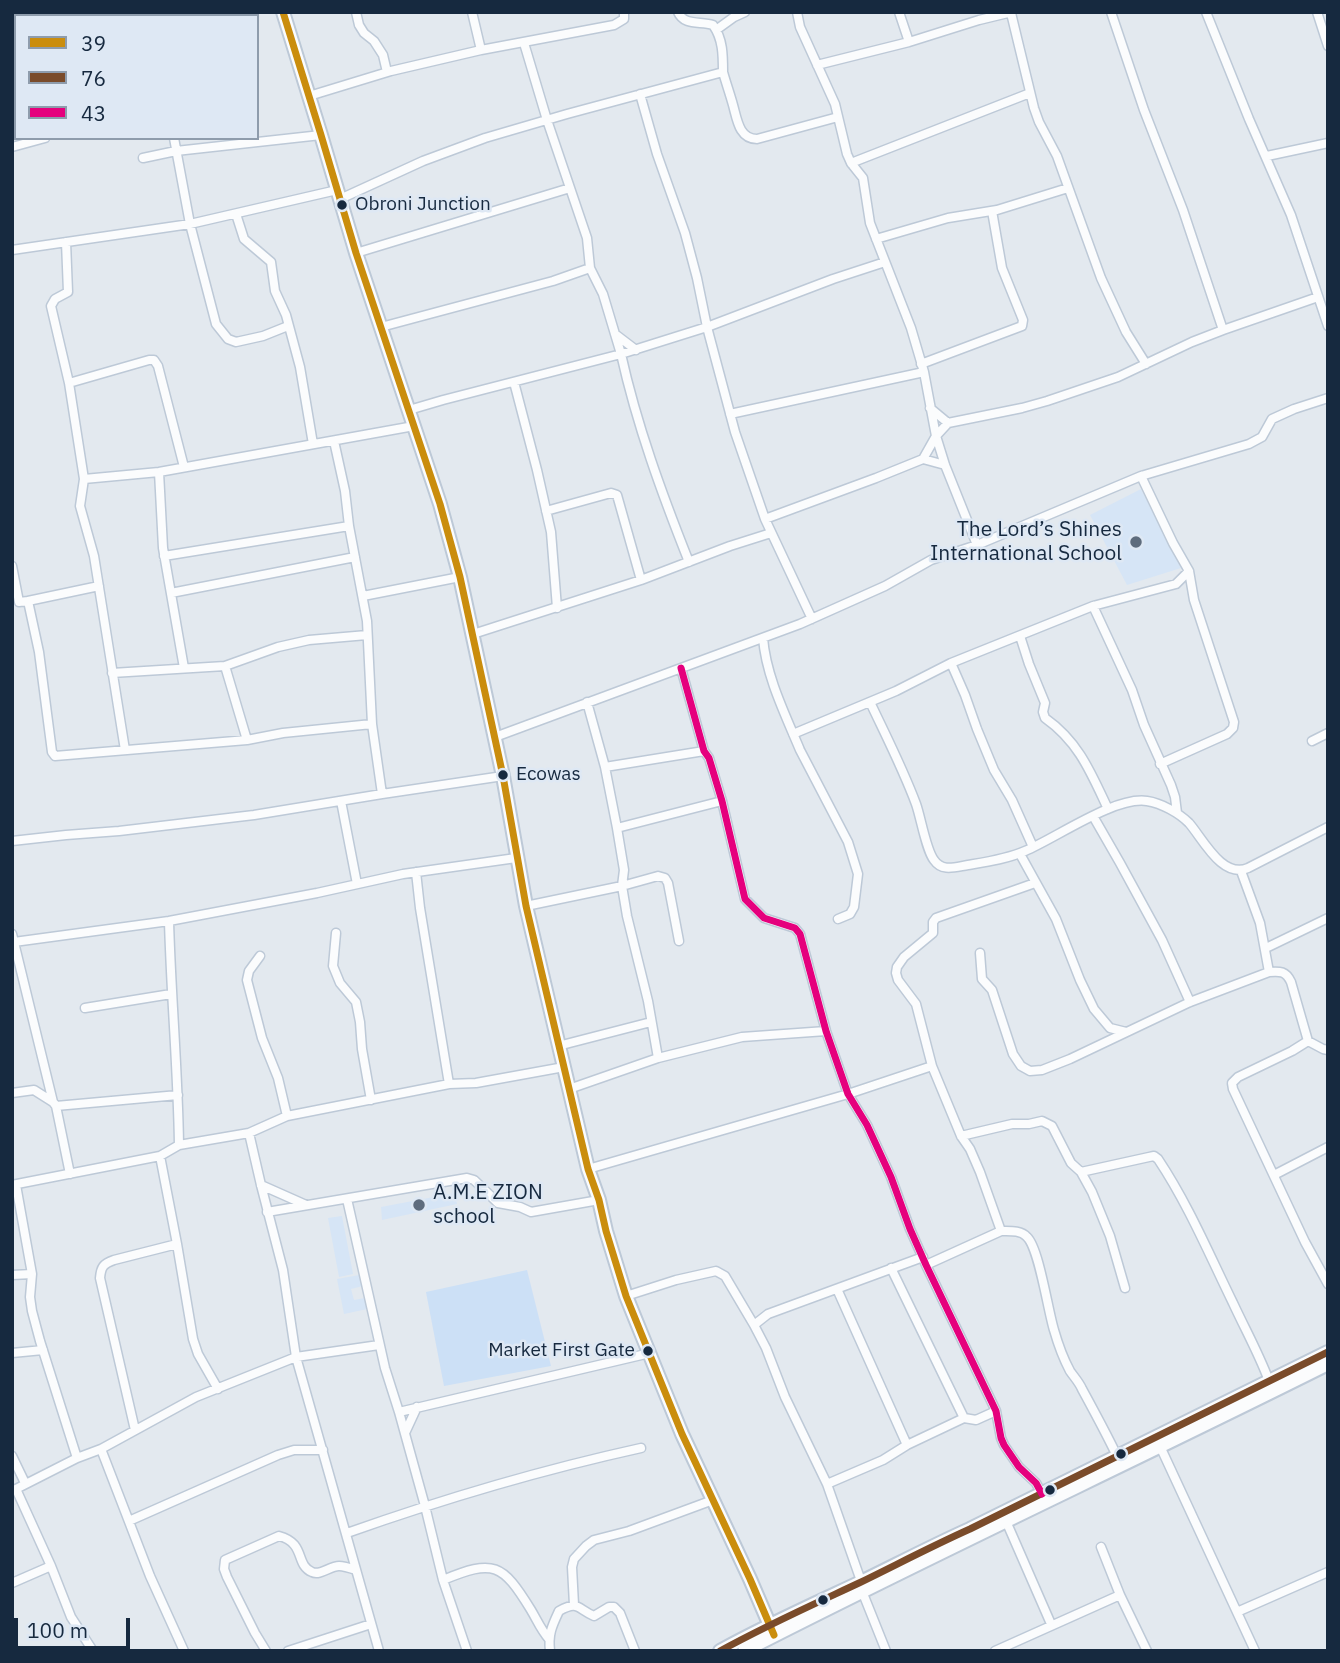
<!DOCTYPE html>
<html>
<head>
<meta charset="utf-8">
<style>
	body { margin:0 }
	#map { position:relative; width:1340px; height:1663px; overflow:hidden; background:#e3e9ef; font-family:"IBM Plex Sans",sans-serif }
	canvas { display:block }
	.frame { position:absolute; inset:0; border:14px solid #16293f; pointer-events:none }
	.legend { position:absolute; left:14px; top:14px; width:245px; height:126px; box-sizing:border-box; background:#dee8f4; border:2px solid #8e9cac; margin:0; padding:9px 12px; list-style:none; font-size:21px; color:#16293f }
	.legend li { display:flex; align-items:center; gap:14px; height:35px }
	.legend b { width:35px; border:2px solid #8e9cac }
	.scale { position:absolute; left:14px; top:1618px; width:116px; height:32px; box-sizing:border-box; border:4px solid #16293f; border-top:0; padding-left:9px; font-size:21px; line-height:24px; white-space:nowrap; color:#16293f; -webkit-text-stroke:5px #dee8f4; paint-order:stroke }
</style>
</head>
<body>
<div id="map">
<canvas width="1340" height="1663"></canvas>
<div class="frame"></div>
<ul class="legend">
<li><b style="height:9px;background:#ca8d0d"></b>39</li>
<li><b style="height:9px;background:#7a4b2a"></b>76</li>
<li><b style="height:9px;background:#e5007d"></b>43</li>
</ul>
<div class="scale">100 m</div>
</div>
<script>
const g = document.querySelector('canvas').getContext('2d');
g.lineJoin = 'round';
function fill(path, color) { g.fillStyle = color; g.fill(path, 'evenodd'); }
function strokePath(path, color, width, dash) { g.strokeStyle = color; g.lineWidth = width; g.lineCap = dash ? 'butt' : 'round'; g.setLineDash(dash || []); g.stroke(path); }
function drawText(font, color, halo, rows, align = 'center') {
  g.font = font + ' "IBM Plex Sans",sans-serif'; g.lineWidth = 5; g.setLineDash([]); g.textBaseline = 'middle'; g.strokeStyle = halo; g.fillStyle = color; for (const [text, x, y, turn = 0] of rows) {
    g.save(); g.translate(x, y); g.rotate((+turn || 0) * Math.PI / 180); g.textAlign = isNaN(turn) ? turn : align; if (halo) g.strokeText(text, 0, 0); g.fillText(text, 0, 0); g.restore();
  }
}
const built = new Path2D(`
	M1141,489L1181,568L1127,585L1090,515Z
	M455,1193L457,1204L382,1220L381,1207Z
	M342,1216L353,1274L339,1277L328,1218Z
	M365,1274L367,1285L351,1289L354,1300L370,1297L372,1308L344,1314L337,1279Z`);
const green = new Path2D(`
	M527,1270L551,1366L444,1386L426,1292Z`);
const street = new Path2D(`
	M356,12L359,25L364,33L374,41L383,55L387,72
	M472,12L481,50
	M678,12C684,26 700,21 713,25C723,39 723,55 723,72
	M797,12L800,27L835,104L847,154L851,163L863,178L870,223L911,328L924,372L936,436L945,465L977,545
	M899,12L909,42
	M1111,12L1144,110L1183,210L1223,330
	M1206,12L1249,119L1291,215L1328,326
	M1317,12L1328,46
	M1011,13L1034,108L1039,122L1057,156L1101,278L1126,332L1146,364
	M716,30L734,17L745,12
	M524,43L547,120L587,238L590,268L603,294L621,354L707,327L833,279L885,262
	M817,65L909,42L979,20L1012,12
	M640,94L657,154L685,233L697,278L707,327L735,432L765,519L812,619
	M309,96L391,71L481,50L614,25L624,19V12
	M174,138L190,224L216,324L228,339L236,342L263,336L288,326
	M12,147L45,138
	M1267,156L1328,143
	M143,158L176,151L321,135
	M851,163L1030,93
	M340,199L423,161L485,138L567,114L723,72C726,83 730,94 733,105C737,119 739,139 757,139L838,117
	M236,214L244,239L271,262L275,291L286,315L300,367L313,444
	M876,239L948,218L997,210L1068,188
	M66,242L68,292L55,299L51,306L69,383L84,479L80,506L94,556L125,750
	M12,250L190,224L337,190
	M356,253L570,188
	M381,327L553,281L590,268
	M615,334L636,350
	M921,364L1022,326L1023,320L1002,268L992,211
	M514,382L537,470L551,532L557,608
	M69,383L149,360H154L158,366L184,467
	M930,408L948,423
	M409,410L443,400L621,354C637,426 662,494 689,562
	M730,414L924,372
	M334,441L345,491L349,526L367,621L372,724L382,794
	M923,459L936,436L948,423L1022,408L1047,401L1118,377L1192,342L1223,330L1318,297
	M159,472L163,548L184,668
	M1141,476L1173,543L1189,571L1194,600L1234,722L1233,728L1227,734L1160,764
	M84,479L159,472L414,426
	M546,511L611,493L617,495L641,580
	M765,519L876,478L923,459L945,465
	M164,556L349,526
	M12,566L19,602L28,601L39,652L52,752L55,756L247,740L283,733L372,724
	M171,593L355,557
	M363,596L460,577
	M28,601L99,586
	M1093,606L1132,690L1144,725L1171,785L1175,797L1177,813
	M473,634L641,580L730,546L771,533
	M1020,636L1029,664L1045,703L1043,712L1045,718C1079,742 1091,773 1108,809
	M763,638C766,676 785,714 800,750L848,842L858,874L854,907L850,914L838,919
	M951,663L965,695L977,729L994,770L1012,800L1033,847
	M225,666L247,740
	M681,668L704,751L709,758L722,801L745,899L764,918L795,928L800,934L826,1031L848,1094L867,1125L891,1177L910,1229L926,1265L996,1411L1001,1438L1004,1445L1019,1467L1036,1483L1042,1494
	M112,673L225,666L278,647L309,640L367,635
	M870,702C886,736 903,769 916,804C921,818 926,850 934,860C942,872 955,867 968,865C986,862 1007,859 1025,851C1056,838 1115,796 1147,801C1161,803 1179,813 1189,823C1203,839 1222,879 1248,868L1328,827
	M793,734L896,691L951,663L1093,606L1176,584L1189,571
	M495,737L800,624L885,586L931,560L977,545L1141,476L1249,444L1262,437L1272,419L1294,409L1328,398
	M1312,741L1328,733
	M605,767L704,751
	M341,801L357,884
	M1093,816L1120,863L1162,940L1190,1002
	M617,828L722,801
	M12,841L66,835L119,831L254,815L382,794L503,776
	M1020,854L1056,919L1080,980L1094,1009L1110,1028L1126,1032
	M1241,871L1260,923L1269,972
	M416,872L420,908L449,1084
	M1035,883L936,918L933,922V933L904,957L897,967L896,973L898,980L916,1004L932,1066L961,1136L970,1149L980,1172L1001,1231C1010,1231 1021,1230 1027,1237C1039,1248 1048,1311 1054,1330C1058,1344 1063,1358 1070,1371C1074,1377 1079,1382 1082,1389C1094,1411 1106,1433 1117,1456
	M526,906L622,886L624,870L617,828L605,767L587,702
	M169,921C171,996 178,1070 179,1145
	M336,933L333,966L340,983L356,1002L360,1022L362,1049L371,1100
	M12,934L53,1102L56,1106L70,1174
	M14,942L169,921L317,893L403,874L516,858
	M1266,948L1328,918
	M980,953L982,979L992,990L1013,1054L1021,1066L1030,1071L1042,1070L1070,1059L1190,1002L1269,972C1280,971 1286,971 1291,982L1308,1041L1292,1051L1238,1077L1232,1083L1233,1089L1305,1242L1328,1284
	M260,956L249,971L247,980L262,1038L278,1078L287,1116
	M85,1008L171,994
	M1308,1041L1323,1049L1328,1050
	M558,1046L651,1022
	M658,1058L648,1001L627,916L622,886L658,876L665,878L668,883L679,941
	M569,1089L658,1058L742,1037L826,1031
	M12,1093L34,1090L53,1102
	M56,1106L178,1095
	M249,1133L261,1185L283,1270L296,1357L379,1651
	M961,1136L1012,1124H1029L1042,1121L1052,1126L1071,1163L1081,1172L1092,1192L1110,1236L1125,1288
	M160,1156L177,1244L193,1339L198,1354L218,1389
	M588,1169L848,1094L932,1066
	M1081,1172L1149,1157L1154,1156L1158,1159C1188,1204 1209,1254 1233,1303C1245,1329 1259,1354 1269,1381
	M1274,1175L1328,1147
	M12,1185L160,1156L179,1145L249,1133L287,1116L449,1084L476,1083L564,1067
	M16,1185L32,1274L30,1297L32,1311L40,1341L77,1458
	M261,1185L306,1205
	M347,1199L385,1368L399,1412L425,1506L443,1580L467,1651
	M267,1212L467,1178L474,1180L498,1203L520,1207L531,1212L599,1200
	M926,1265L1001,1231
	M891,1268L964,1418
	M12,1275L32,1274
	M837,1289L907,1445
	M626,1296L676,1280L716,1271L725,1276L754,1325
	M12,1353L43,1350
	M399,1412L650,1353
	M135,1430L100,1278C101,1267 103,1264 114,1260L177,1244
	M405,1433L417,1407
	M1159,1444L1255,1651
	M101,1449L150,1576L184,1651
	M12,1456L25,1483
	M827,1484L883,1460L907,1445L964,1418L976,1420L996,1411
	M16,1489L51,1566L71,1617L93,1651
	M12,1491L77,1458L101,1449L196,1397L296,1357L379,1345
	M129,1521L278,1455L294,1450H323
	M1006,1521L1051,1624
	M347,1533C443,1499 541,1470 641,1448
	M1101,1547L1120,1595L1147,1651
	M443,1580C494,1559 502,1563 531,1610C537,1620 541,1630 549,1639
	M861,1581L827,1484L785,1397L766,1348L754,1325L768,1314L923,1257
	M12,1583L51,1566
	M862,1591L886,1651
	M574,1605L572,1567L574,1559L586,1546L594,1540L629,1531L713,1500
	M1237,1612L1328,1572
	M266,1651L255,1633L227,1577L224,1569L225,1560L279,1536C306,1543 295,1565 312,1572C320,1576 330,1566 339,1566C344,1566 350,1568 356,1570
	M288,1651L371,1624
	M550,1651C548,1634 552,1626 559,1611C579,1600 577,1609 594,1616L609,1607H614L620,1613L635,1651
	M995,1651L1120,1595`);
const secondary = new Path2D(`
	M283,12L321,135L356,253L440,504L460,577L503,776L526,906L588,1169L599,1200L606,1231L626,1296L682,1434L750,1579L774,1635
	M720,1651C765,1626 812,1605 859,1583C896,1565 932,1546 970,1529L1328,1352
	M744,1651C937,1552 1134,1461 1328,1364`);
const bus1 = new Path2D(`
	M283,12L321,135L356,253L440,504L460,577L503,776L526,906L588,1169L599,1200L606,1231L626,1296L682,1434L750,1579L774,1635`);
const bus2 = new Path2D(`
	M720,1651C765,1626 812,1605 859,1583C896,1565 932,1546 970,1529L1328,1352`);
const bus3 = new Path2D(`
	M681,668L704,751L709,758L722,801L745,899L764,918L795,928L800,934L826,1031L848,1094L867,1125L891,1177L910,1229L926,1265L996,1411L1001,1438L1004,1445L1019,1467L1036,1483L1042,1494`);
const markers = [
	[342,205,6,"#16293f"],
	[1136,542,7,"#5e6c7d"],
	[503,775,6,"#16293f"],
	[419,1205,7,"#5e6c7d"],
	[648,1351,6,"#16293f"],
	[1121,1454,6,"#16293f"],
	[1050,1490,6,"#16293f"],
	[823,1600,6,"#16293f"]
];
const busNames = [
	["Obroni Junction",355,205],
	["Ecowas",516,775],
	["Market First Gate",635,1351,"right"]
];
const poiNames = [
	["The Lord’s Shines",1122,530],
	["International School",1122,554],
	["A.M.E ZION",433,1193,"left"],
	["school",433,1217,"left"]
];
fill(built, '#d6e5f6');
fill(green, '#cce0f6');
strokePath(street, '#bdc9d7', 11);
strokePath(secondary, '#bdc9d7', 16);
strokePath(street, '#fbfcfd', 8);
strokePath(secondary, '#fbfcfd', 12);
strokePath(bus1, '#ca8d0d', 7);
strokePath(bus2, '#7a4b2a', 7);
strokePath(bus3, '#e5007d', 7);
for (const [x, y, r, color] of markers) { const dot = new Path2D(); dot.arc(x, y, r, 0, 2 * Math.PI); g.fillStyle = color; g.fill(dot); strokePath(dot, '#dee8f4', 2.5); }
drawText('19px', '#16293f', '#dee8f4', busNames, 'left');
drawText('21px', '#16293f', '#dee8f4', poiNames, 'right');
</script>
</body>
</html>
